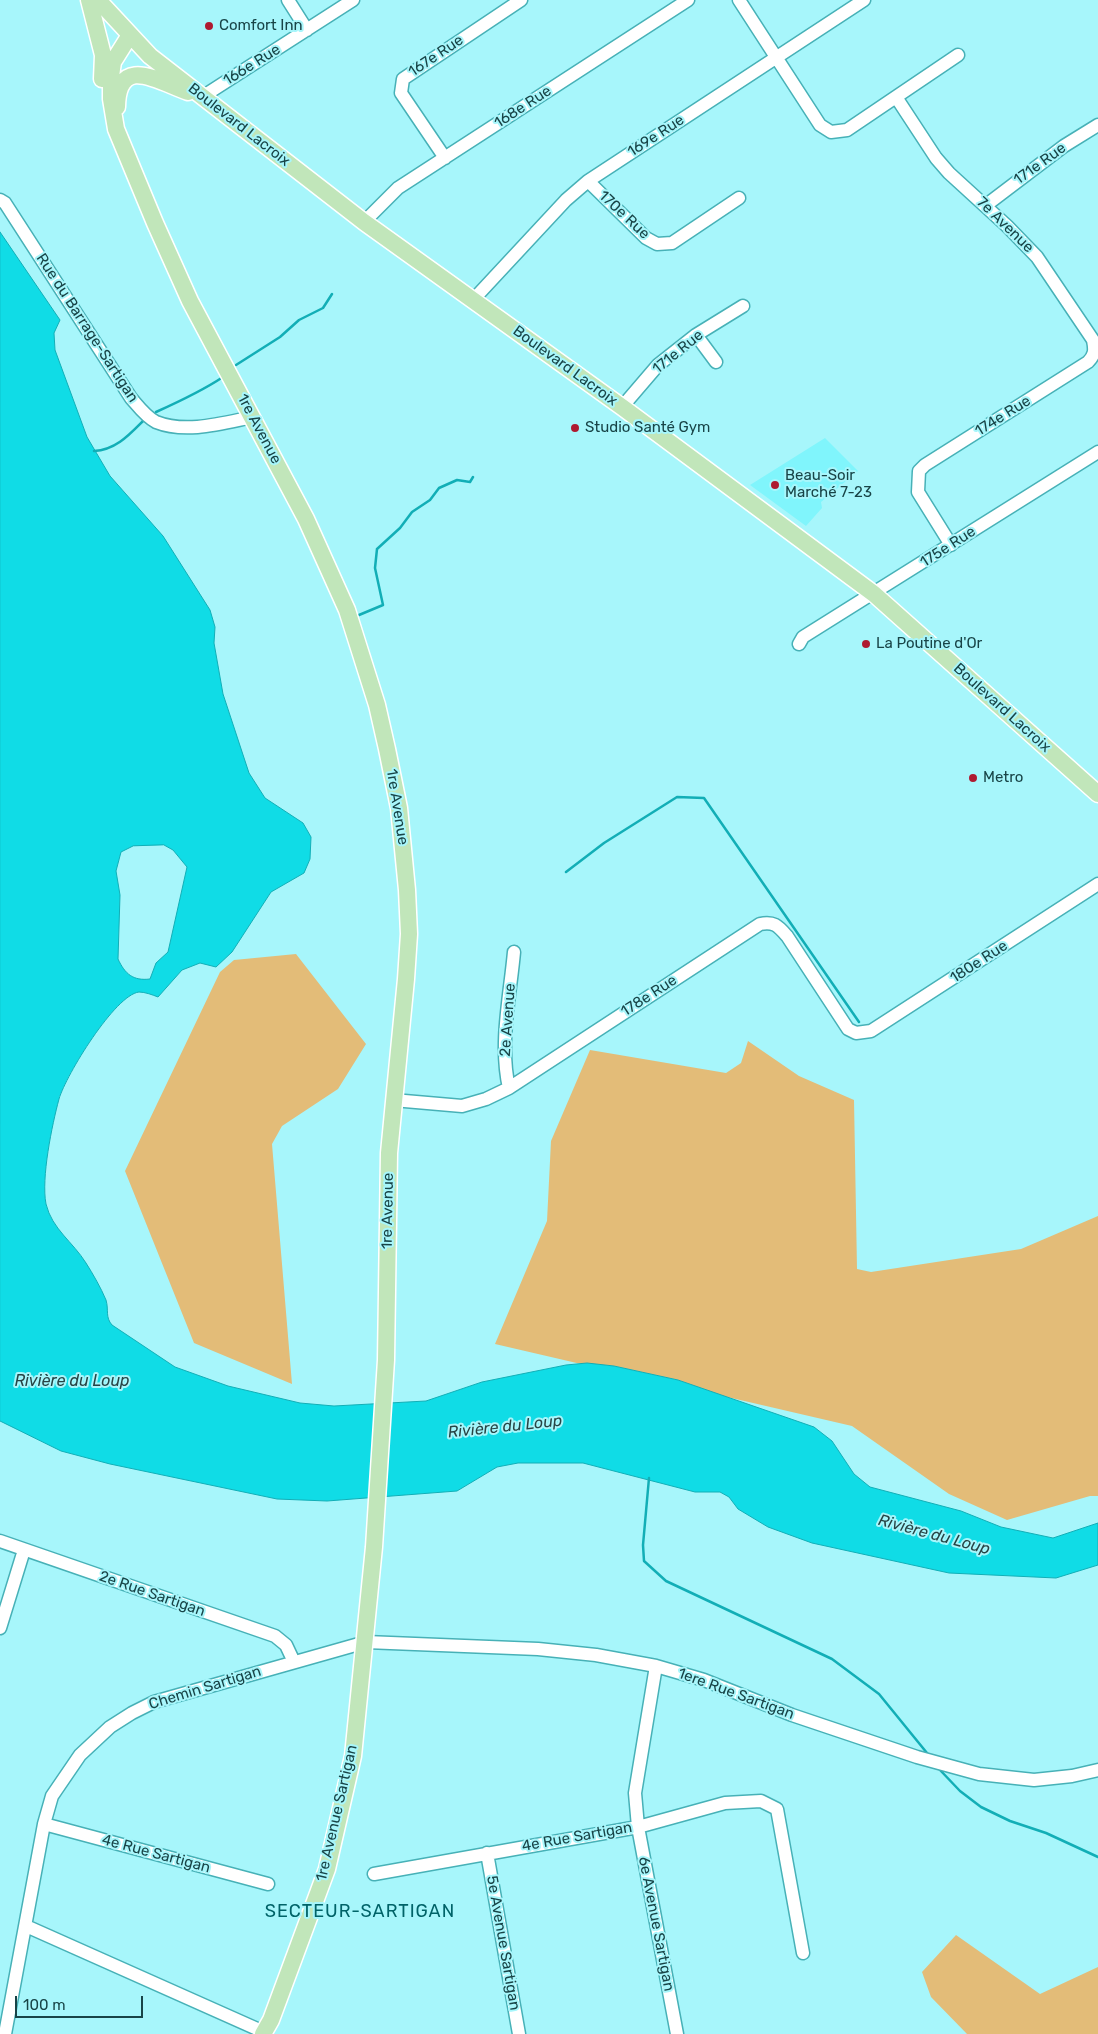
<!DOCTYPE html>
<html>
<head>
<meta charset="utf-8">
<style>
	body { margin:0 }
	#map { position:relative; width:1098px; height:2034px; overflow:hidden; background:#a7f6fb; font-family:Rubik,sans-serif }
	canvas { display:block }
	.scale { position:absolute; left:15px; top:1996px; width:128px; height:22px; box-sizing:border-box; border:2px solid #184447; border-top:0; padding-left:6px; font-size:15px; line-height:18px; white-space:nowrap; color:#184447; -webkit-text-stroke:4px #a7f6fb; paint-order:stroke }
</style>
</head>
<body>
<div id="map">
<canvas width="1098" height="2034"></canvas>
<div class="scale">100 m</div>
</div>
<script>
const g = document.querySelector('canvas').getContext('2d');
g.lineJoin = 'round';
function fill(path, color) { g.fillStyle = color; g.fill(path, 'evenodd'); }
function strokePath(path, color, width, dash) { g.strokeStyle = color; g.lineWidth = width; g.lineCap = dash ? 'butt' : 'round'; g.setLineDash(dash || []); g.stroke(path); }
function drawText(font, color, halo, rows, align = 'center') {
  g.font = font + ' Rubik,sans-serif'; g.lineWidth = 4; g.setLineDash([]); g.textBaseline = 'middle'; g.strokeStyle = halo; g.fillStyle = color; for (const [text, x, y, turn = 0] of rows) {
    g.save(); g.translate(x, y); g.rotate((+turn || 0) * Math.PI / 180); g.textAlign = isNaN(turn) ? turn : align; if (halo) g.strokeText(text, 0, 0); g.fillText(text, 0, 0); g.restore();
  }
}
const built = new Path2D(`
	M825,438L858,471L821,502L822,508L806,526L750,485Z`);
const green = new Path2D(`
	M296,954L366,1044L338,1089L282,1126L272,1144L292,1384L194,1343L125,1171L220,972L234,960Z
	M748,1041L799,1076L854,1100L857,1269L871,1272L1021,1249L1098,1216V1496H1090L1007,1520L949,1494L852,1426L723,1396L678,1380L614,1366L581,1364L495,1344L547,1221L551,1141L590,1050L726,1073L741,1063Z
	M956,1935L1040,1994L1098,1967V2034H967L931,1997L922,1972Z`);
const water = new Path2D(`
	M0,232L60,320L54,333L55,350L87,437L110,476L163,536L210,610L215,627L214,643L223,694L249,773L265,798L303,823L311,837L310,859L304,873L271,892L232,952L216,967L200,963L182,970L158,997C153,995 145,992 139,992C115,995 66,1075 59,1099C52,1125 41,1178 46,1204C52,1229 73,1242 86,1263C93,1274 101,1288 106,1300C109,1310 105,1317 112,1325L175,1367L228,1386L300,1403L334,1406L426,1401L482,1382L566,1365L587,1363L614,1366L678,1380L814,1427L832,1441L854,1474L870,1487L961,1511L1001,1527L1053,1538L1098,1523V1565L1056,1578L949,1573L812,1543L768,1527L738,1509L729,1497L720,1492H695L583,1463H518L497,1467L457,1491L327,1501L277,1499L110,1464L61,1451L0,1421ZM164,845L173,850L187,867L168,952L156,963L150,979C133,981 125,974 118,959L120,895L116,871L121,852L133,846Z`);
const stream = new Path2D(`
	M236,365L280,337L299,320L323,308L332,294
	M156,412C176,403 205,389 223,377
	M94,451C116,450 130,434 144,420
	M359,615L383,605L375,568L377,549L400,528L412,512L430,500L439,488L457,480L470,482L473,477
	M566,872L604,843L677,797L704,798L859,1022
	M649,1478L643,1545L644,1561L666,1581L832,1659L879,1694L927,1753
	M940,1770L960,1791L981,1807L1010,1821L1046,1833L1098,1857`);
const minor = new Path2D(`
	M288,0L307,30
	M739,0L820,125L831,132L847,130L958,55
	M202,97L353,0
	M896,97L936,158L949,173L1007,226L1037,257L1093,340C1095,350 1095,355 1088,362L925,465L919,471L918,492L951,545
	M445,158L401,93L403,79L521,0
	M588,181L646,238L657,244L672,243L739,198
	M0,200L5,203L131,398C138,406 146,417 156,422C186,434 223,423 253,417
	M985,206L1064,146L1098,125
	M364,222L398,188L688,0
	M473,300L566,200L588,181L864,0
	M696,335L716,362
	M622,407L658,365L696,335L743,306
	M799,644L803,637L1098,452
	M509,1088C499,1044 510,996 514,952
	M393,1100L462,1106L486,1099L509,1088L760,924C774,921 778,926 787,936L848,1029L856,1033L871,1031L1098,884
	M0,1541L275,1636L286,1645L294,1662
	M0,1628L24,1550
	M656,1666L635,1793L638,1827L677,2034
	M44,1824L268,1884
	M487,1853L519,2034
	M374,1874L638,1827L725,1803L761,1801L777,1809L803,1953
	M26,1926L264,2032
	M5,2034L44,1824L52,1796L80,1755L110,1727L132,1713L154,1702L366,1642L538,1649L596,1655L656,1666L704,1680L792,1715L917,1757L979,1774L1034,1780L1072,1776L1098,1770`);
const major = new Path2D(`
	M89,0L103,55L102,79
	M98,0L150,56L364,222L622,407L874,594L1098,794
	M130,35L113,62L111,76V99L116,129L155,223L190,301L306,519L347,610L377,705L387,749L399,808L407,890L409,934L406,979L389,1153L386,1360L374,1547L353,1756L327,1869L271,2020L263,2034
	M117,107C118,53 159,82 188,92`);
const markers = [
	[209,26,5,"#ae1a30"],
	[575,428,5,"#ae1a30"],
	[775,485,5,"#ae1a30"],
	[866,644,5,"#ae1a30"],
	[973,778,5,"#ae1a30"]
];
const poiNames = [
	["Comfort Inn",219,26],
	["Studio Santé Gym",585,428],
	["Beau-Soir",785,476],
	["Marché 7-23",785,493],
	["La Poutine d'Or",876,644],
	["Metro",983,778]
];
const streetNames = [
	["167e Rue",436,56,-34],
	["166e Rue",252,65,-32],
	["168e Rue",523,107,-33],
	["Boulevard Lacroix",239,125,38],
	["169e Rue",656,136,-33],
	["171e Rue",1040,164,-36],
	["170e Rue",624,215,43],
	["7e Avenue",1005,225,44],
	["Rue du Barrage-Sartigan",87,328,57],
	["171e Rue",678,352,-39],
	["Boulevard Lacroix",565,366,36],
	["174e Rue",1003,416,-32],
	["1re Avenue",259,429,62],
	["175e Rue",948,547,-33],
	["Boulevard Lacroix",1002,708,42],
	["1re Avenue",397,807,81],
	["180e Rue",979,962,-33],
	["178e Rue",649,996,-33],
	["2e Avenue",508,1020,-86],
	["1re Avenue",388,1211,-89],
	["2e Rue Sartigan",152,1594,19],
	["Chemin Sartigan",205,1688,-17],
	["1ere Rue Sartigan",736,1694,20],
	["1re Avenue Sartigan",337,1813,-77],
	["4e Rue Sartigan",577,1837,-10],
	["4e Rue Sartigan",156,1854,15],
	["6e Avenue Sartigan",656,1924,79],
	["5e Avenue Sartigan",503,1943,80]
];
const waterNames = [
	["Rivière du Loup",72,1381],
	["Rivière du Loup",505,1427,-6],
	["Rivière du Loup",934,1535,15]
];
const quarterNames = [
	["SECTEUR-SARTIGAN",360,1912]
];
fill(built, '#80f5fc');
fill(green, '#e3bc78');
fill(water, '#10dce6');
strokePath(water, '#12aeb6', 1);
strokePath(stream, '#12aeb6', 2.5);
strokePath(minor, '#47b1b7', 15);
strokePath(major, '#fff', 19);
strokePath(minor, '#fff', 12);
strokePath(major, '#c1e6ba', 16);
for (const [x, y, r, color] of markers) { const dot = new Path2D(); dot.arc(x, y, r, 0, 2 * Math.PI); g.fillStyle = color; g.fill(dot); strokePath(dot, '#a7f6fb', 2); }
drawText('15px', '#184447', '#a7f6fb', poiNames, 'left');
drawText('15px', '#184447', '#a7f6fb', streetNames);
drawText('italic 16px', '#274344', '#a7f6fb', waterNames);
g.letterSpacing = '1px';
drawText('18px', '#016368', '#a7f6fb', quarterNames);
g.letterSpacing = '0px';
</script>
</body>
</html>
